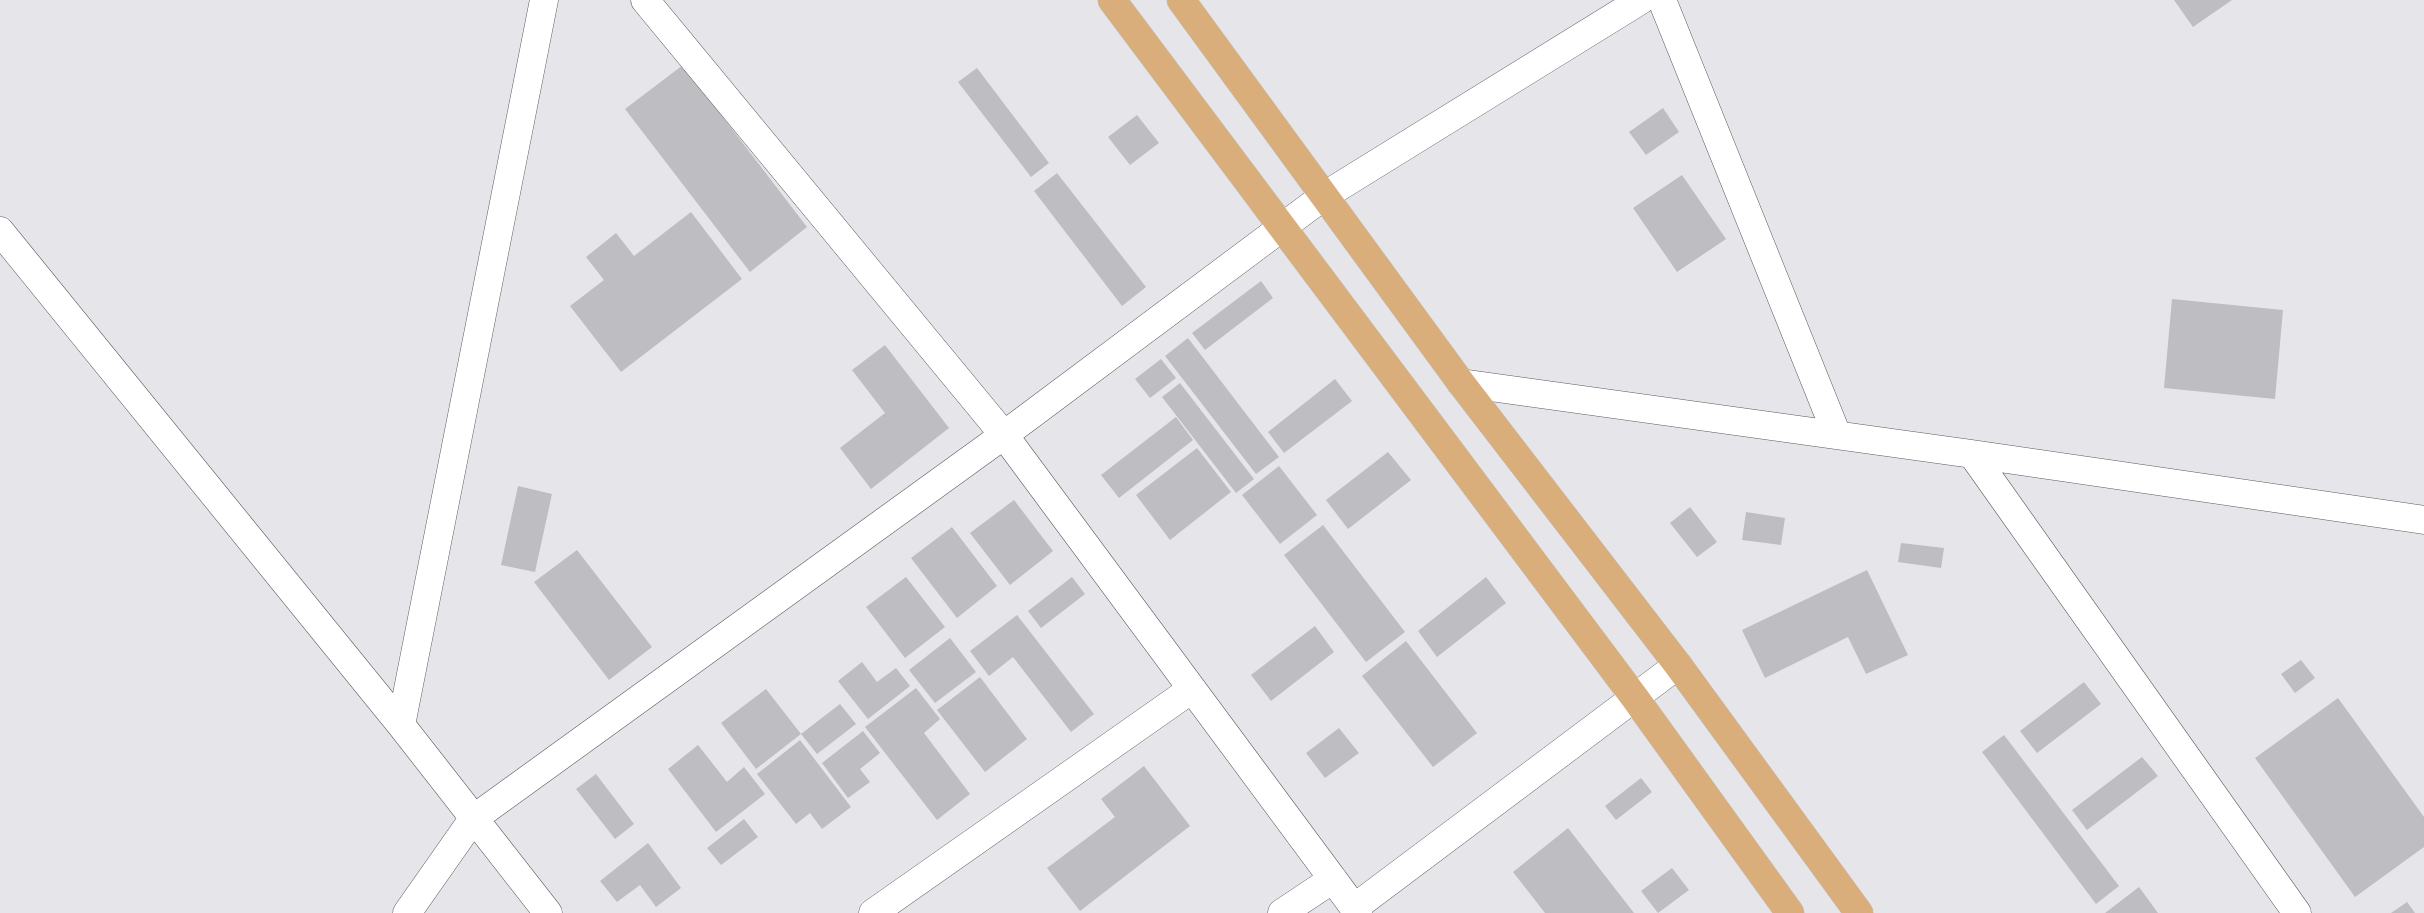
<!DOCTYPE html>
<html>
<head>
<meta charset="utf-8">
<style>
	body { margin:0 }
	canvas { display:block; background:#e5e5ea }
</style>
</head>
<body>
<canvas width="2424" height="913"></canvas>
<script>
const g = document.querySelector('canvas').getContext('2d');
g.lineJoin = 'round';
function fill(path, color) { g.fillStyle = color; g.fill(path, 'evenodd'); }
function strokePath(path, color, width, dash) { g.strokeStyle = color; g.lineWidth = width; g.lineCap = dash ? 'butt' : 'round'; g.setLineDash(dash || []); g.stroke(path); }
const building = new Path2D(`
	M2174,0H2232L2193,27Z
	M683,65L807,227L750,272L625,109Z
	M977,68L1049,163L1031,177L958,82Z
	M1663,108L1679,132L1646,155L1629,132Z
	M1137,115L1159,143L1130,165L1108,137Z
	M1057,173L1146,287L1122,306L1034,191Z
	M1682,175L1726,239L1677,272L1633,208Z
	M691,212L742,279L621,372L570,306L604,280L586,257L616,233L634,256Z
	M1261,281L1273,298L1205,350L1192,333Z
	M2172,299L2283,310L2275,399L2164,388Z
	M1188,338L1279,457L1256,474L1165,356Z
	M885,345L949,428L871,489L840,448L885,413L852,370Z
	M1161,359L1176,378L1150,398L1135,379Z
	M1335,379L1352,401L1284,453L1268,432Z
	M1180,383L1254,479L1236,493L1162,397Z
	M1176,417L1193,440L1119,498L1101,475Z
	M1197,448L1231,492L1170,540L1136,495Z
	M1388,452L1411,480L1348,529L1326,500Z
	M1279,466L1317,515L1280,544L1242,495Z
	M518,486L552,494L535,572L501,565Z
	M1014,500L1053,551L1010,585L970,533Z
	M1690,507L1717,542L1697,557L1670,523Z
	M1746,512L1785,518L1781,545L1742,540Z
	M1323,525L1405,632L1366,662L1284,555Z
	M952,527L997,586L957,618L911,558Z
	M1901,543L1944,548L1941,568L1898,562Z
	M577,550L652,647L609,680L534,582Z
	M1867,570L1908,655L1866,674L1848,637L1765,678L1742,630Z
	M906,577L945,627L905,658L866,607Z
	M1072,577L1085,594L1041,628L1028,611Z
	M1486,577L1506,603L1437,657L1418,631Z
	M1017,615L1094,714L1071,732L1013,657L989,676L970,651Z
	M1315,626L1334,652L1271,701L1251,675Z
	M950,638L976,672L935,703L909,670Z
	M1406,641L1477,733L1433,767L1362,676Z
	M2301,660L2315,678L2295,693L2281,674Z
	M862,662L877,682L896,668L910,686L868,719L838,681Z
	M980,677L1027,739L985,772L937,710Z
	M2084,682L2101,704L2037,753L2020,731Z
	M916,688L940,719L924,733L970,794L937,820L865,727Z
	M766,689L801,734L756,769L721,723Z
	M2338,698L2424,817V847L2355,897L2255,758Z
	M840,704L856,724L817,754L801,734Z
	M1339,728L1359,753L1325,778L1306,753Z
	M863,731L880,753L860,769L870,782L848,798L822,763Z
	M2004,735L2119,886L2096,904L1982,752Z
	M800,740L851,807L822,829L810,813L796,824L757,774Z
	M698,745L727,782L744,767L765,794L716,832L668,769Z
	M2142,757L2158,776L2087,830L2072,810Z
	M1144,766L1190,826L1080,911L1047,868L1115,817L1101,799Z
	M596,774L634,824L615,839L576,789Z
	M1641,778L1652,792L1616,820L1605,806Z
	M744,819L758,837L721,865L707,848Z
	M1568,828L1634,913H1545L1513,872Z
	M648,843L681,888L656,907L640,885L617,902L600,881Z
	M1672,868L1689,890L1658,913L1641,891Z
	M2139,887L2158,913H2105Z
	M2407,902L2415,913H2391Z`);
const minor = new Path2D(`
	M645,0L1004,435L1358,913
	M1662,0L1837,435
	M0,231L401,725L548,913
	M1461,383L1972,454L2424,520
	M1972,454L2297,913
	M401,725L544,0
	M1354,908L1678,665
	M407,913L473,819L1004,435L1324,196L1641,0
	M873,913L1192,689
	M1282,913L1333,879`);
const major = new Path2D(`
	M1112,0L1635,698L1790,913
	M1181,0L1461,383L1678,665L1859,913`);
fill(building, '#bdbdc2');
strokePath(minor, '#5c5b60', 29);
strokePath(major, '#c2c2c3', 29);
strokePath(minor, '#fff', 28);
strokePath(major, '#d9ae7a', 28);
</script>
</body>
</html>
